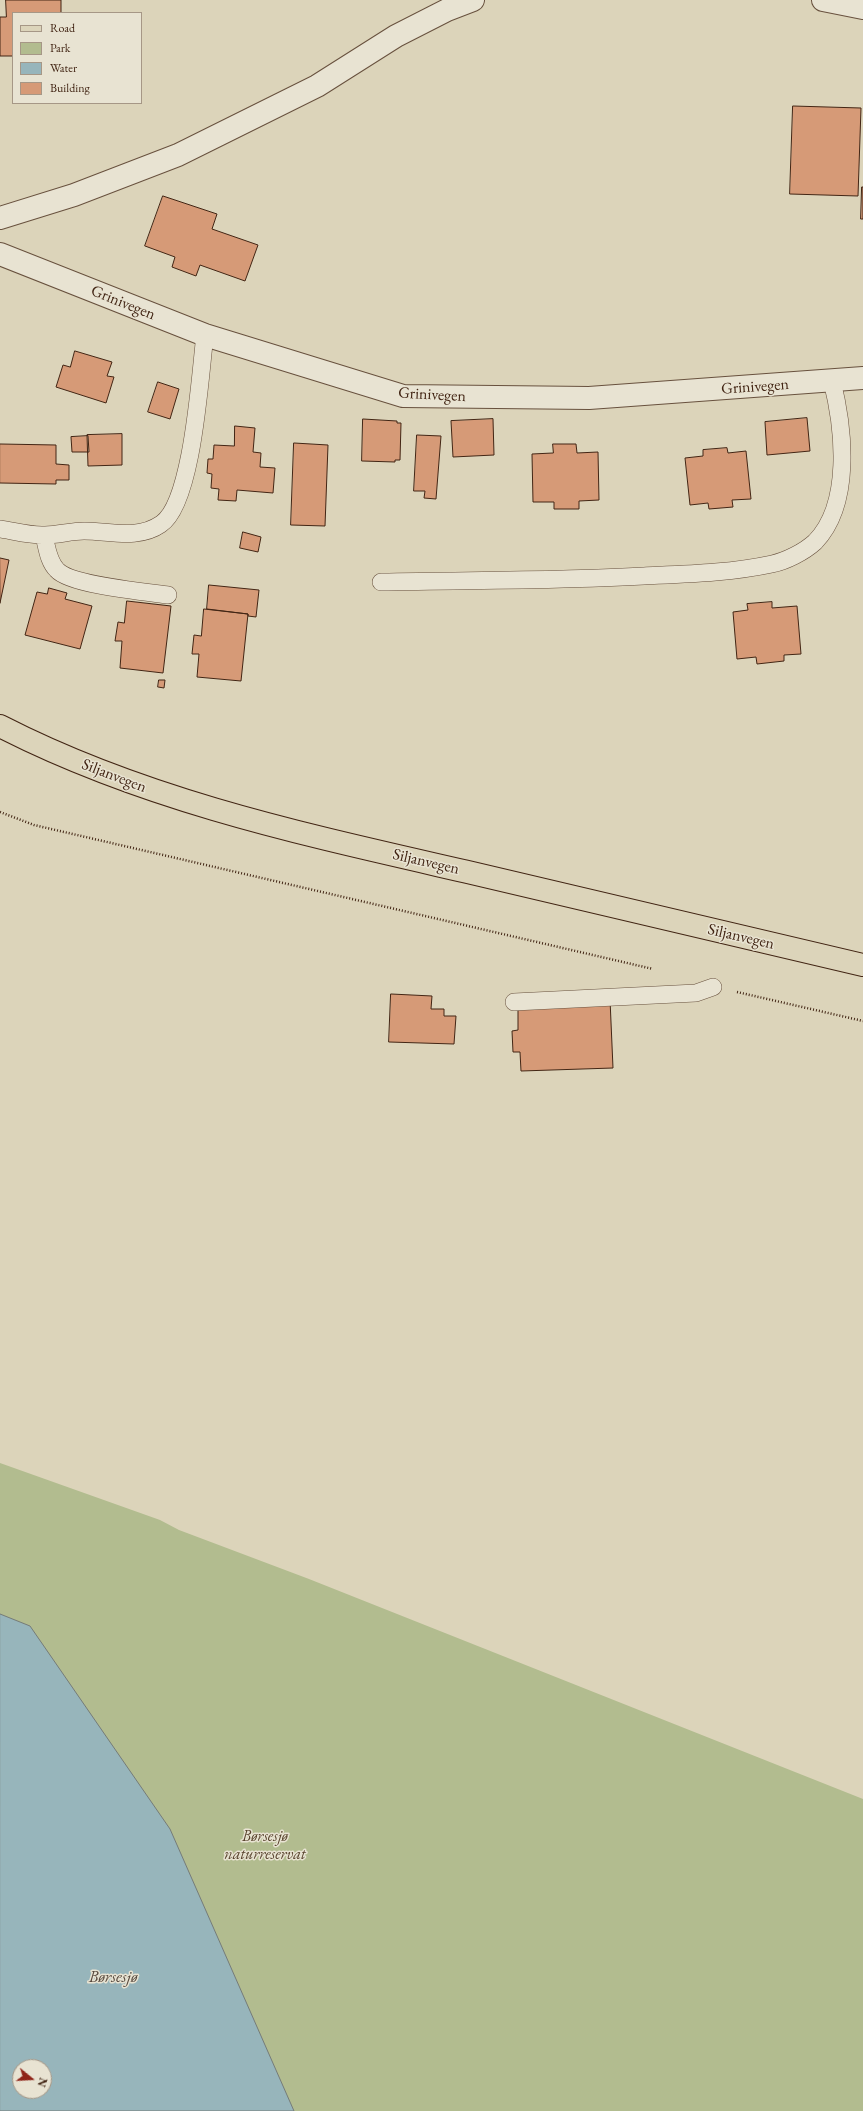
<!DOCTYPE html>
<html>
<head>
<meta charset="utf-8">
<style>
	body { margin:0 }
	#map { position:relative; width:863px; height:2111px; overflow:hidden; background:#dcd4ba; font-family:"EB Garamond",serif }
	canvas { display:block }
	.legend { position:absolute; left:12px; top:12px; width:130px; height:92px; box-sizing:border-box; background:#e8e3d2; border:1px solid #a69786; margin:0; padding:5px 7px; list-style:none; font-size:12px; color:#422514 }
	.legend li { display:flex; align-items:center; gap:8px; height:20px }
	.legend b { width:20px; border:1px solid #a69786 }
	.north { position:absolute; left:12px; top:2059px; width:40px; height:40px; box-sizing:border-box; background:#e8e3d2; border:1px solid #a69786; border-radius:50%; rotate:108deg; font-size:11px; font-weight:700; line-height:16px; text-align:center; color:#422514 }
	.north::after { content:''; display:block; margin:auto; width:14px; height:18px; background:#8f2418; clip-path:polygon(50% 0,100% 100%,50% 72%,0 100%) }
</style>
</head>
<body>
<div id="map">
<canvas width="863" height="2111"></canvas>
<ul class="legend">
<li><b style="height:5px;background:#dcd4ba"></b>Road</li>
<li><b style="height:11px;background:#b2bc8f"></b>Park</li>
<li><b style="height:11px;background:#97b5bb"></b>Water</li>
<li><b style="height:11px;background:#d69a77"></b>Building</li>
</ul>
<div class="north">N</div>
</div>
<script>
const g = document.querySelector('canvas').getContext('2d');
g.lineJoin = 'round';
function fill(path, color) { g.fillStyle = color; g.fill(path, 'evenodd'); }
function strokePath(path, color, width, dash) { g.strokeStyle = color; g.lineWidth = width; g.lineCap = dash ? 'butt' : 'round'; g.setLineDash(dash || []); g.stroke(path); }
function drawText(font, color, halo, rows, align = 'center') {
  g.font = font + ' "EB Garamond",serif'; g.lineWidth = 3; g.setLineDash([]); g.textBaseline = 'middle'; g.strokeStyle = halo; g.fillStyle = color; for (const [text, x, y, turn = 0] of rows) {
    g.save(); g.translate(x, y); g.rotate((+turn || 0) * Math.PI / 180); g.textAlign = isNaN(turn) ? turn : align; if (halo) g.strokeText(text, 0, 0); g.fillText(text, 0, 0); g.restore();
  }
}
const green = new Path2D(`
	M0,1463L160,1520L179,1530L309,1579L863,1799V2111H0ZM20,2067H44V2091H20Z`);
const water = new Path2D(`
	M0,1614L30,1626L170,1829L294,2111H0ZM20,2067H44V2091H20Z`);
const building = new Path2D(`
	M6,0H61V13H13V56H0V17H6Z
	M793,106L861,108L858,196L790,194Z
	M862,187H863V219H861Z
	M163,196L217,214L212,229L258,245L245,281L200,265L196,276L172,267L175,257L145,246Z
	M75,351L112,362L107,376L114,377L106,403L56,387L63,365L70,367Z
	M158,382L179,389L170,419L148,412Z
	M807,418L810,451L767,455L765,422Z
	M363,419L397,421V423H401L400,460H395V462L362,461Z
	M493,419L494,455L453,457L451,421Z
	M235,426L255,428L253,452L261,453L260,467L275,468L273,493L237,490L236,501L218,500L219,489L211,488L212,474L207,473L208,459H213L214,445L234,446Z
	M122,434V465L88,466L87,435Z
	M417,435L441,436L436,499L424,498L425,491H414Z
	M88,436L89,452H72L71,437Z
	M294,443L328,445L325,526L291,525Z
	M0,444L56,445V464L69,465V480H56V484L0,483Z
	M553,444H576L577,453L598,452L599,500L579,501V509H554V502H533L532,454L553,453Z
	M727,448L728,453L746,451L751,499L732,500L733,507L709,509L708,503L690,505L685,458L703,456V450Z
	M243,532L261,537L258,552L240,548Z
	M0,558L9,560L0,603Z
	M209,585L259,590L256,617L248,616V614L207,609Z
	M49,588L67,593L65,599L92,606L80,649L25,635L37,592L47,594Z
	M127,601L171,606L163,673L120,668L122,641H115L118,622L124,623Z
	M772,602V608L797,606L801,654L784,655V661L757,664L756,657L737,659L733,612L748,610L747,604Z
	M204,609L248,614L241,681L197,677L199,654H192L194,635L201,636Z
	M159,680H165L164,688L158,687Z
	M391,994L432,996L431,1009H444V1016H456L454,1044L389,1042Z
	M610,999L613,1068L521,1071L520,1052H513L512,1031L518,1030V1009Z`);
const path = new Path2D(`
	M0,812L34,825L653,969
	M737,992L863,1021`);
const lane = new Path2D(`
	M0,529C14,531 31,536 45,535C58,535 71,531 84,531C110,531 138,540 161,524C193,503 200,374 205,335
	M44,536C47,547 48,561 57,570C70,585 146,592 168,595
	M381,582C469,580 556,581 644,576C687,574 730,573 772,564C786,561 804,552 815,542C852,504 844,429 832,381
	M514,1002L696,993L713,987`);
const street = new Path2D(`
	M823,0L863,8
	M0,218L74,195L178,155L317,86L396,36L447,10L473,0
	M0,254L205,335L403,396L589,398L863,378`);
const primary = new Path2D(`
	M0,726C148,802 311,836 472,873C603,903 733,934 863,965`);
const streetNames = [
	["Grinivegen",123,303,22],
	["Grinivegen",755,387,-4],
	["Grinivegen",432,395,3],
	["Siljanvegen",114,776,21],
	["Siljanvegen",426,862,13],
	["Siljanvegen",741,937,13]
];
const parkNames = [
	["Børsesjø",265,1837],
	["naturreservat",265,1855]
];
const waterNames = [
	["Børsesjø",113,1977]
];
fill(green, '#b2bc8f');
fill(water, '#97b5bb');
strokePath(water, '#757b78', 1);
fill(building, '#d69a77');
strokePath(building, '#422514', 1);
strokePath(lane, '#68513e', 18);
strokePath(street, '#68513e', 24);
strokePath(primary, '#422514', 24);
strokePath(path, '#422514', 2.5, [1, 2]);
strokePath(lane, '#e8e3d2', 17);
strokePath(street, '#e8e3d2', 22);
strokePath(primary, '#dcd4ba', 22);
drawText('16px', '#422514', '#e8e3d2', streetNames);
drawText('italic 16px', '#58432d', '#e8e3d2', parkNames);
drawText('italic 17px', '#57493e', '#e8e3d2', waterNames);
</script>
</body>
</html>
